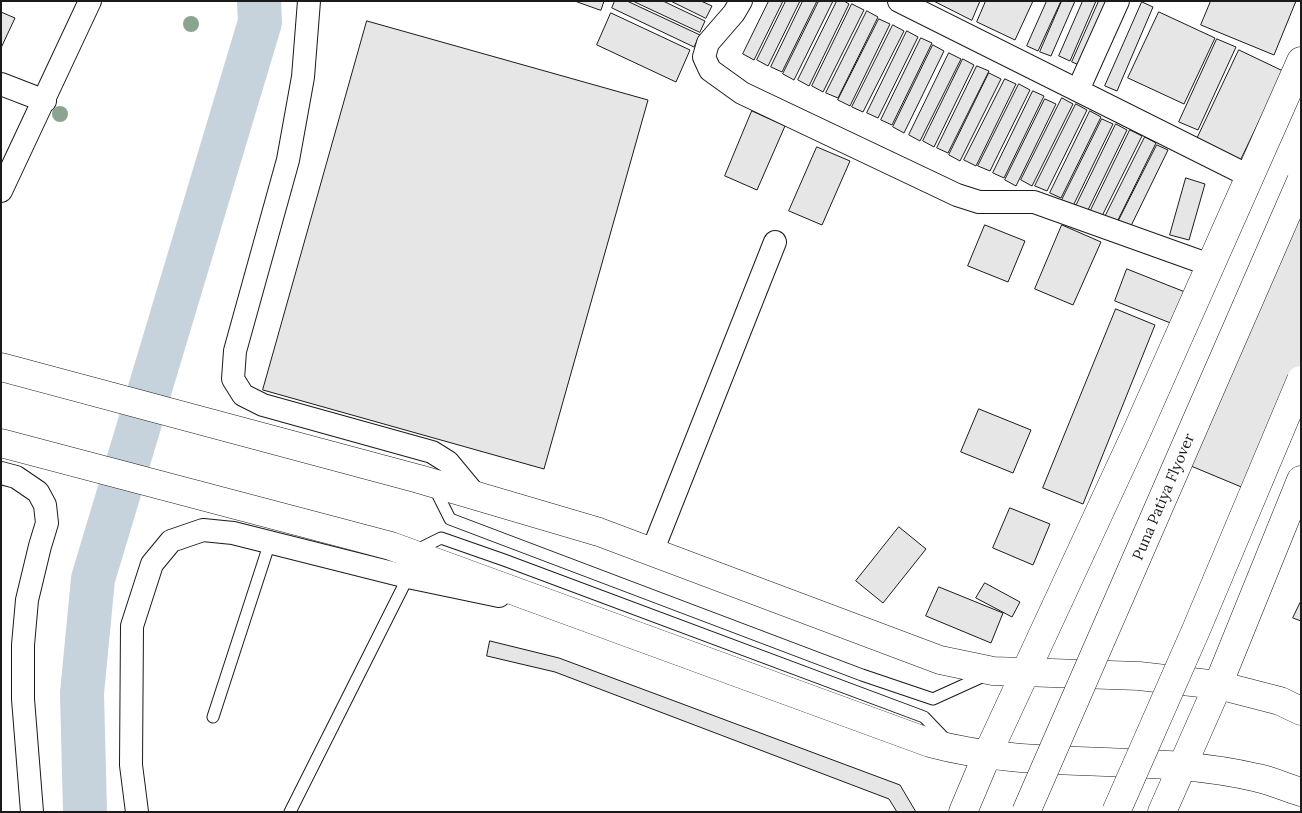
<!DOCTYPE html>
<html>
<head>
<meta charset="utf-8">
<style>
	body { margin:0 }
	#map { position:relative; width:1302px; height:813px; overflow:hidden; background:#fff; font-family:Lora,serif }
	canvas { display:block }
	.frame { position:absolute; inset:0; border:2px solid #1a1a1a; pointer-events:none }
</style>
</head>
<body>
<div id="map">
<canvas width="1302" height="813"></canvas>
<div class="frame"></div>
</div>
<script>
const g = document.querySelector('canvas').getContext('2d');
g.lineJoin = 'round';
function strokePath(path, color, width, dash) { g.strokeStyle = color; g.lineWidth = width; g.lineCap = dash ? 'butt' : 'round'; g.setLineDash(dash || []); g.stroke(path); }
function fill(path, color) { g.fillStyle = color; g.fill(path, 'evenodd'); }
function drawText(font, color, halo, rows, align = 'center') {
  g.font = font + ' Lora,serif'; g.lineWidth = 4; g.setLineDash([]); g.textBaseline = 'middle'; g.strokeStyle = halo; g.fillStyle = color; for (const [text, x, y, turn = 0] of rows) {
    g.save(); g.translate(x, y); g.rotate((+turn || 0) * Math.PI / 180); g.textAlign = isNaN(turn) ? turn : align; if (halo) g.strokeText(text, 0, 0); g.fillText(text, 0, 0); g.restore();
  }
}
const river = new Path2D(`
	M85,812L82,693L93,579L260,22L259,1`);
const building = new Path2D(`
	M575,1H604L601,10Z
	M615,1H627L700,35L694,47L612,8Z
	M633,1H663L705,21L700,32Z
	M671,1H701L712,6L706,18Z
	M769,1H783L754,60L743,54Z
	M786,1H800L768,66L757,60Z
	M803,1H817L782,72L771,67Z
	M819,1H833L794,80L783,74Z
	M837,1H844L849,4L809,86L798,80Z
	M934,1H980L972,20Z
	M986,1H1033L1015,40L977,22Z
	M1047,1H1061L1038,51L1027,46Z
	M1062,1H1075L1051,56L1040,52Z
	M1083,1H1096L1070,61L1059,56Z
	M1099,1H1112L1084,67L1072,62Z
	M1211,1H1296L1274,55L1201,25Z
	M1142,2L1153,7L1117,91L1105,86Z
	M852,4L864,10L823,92L812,86Z
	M867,11L878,17L838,98L826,93Z
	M1,12L15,18L1,48Z
	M1159,12L1215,38L1184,104L1128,78Z
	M611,13L690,50L676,82L597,45Z
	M879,19L890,24L850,106L838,100Z
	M367,21L648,100L544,469L263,390Z
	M893,25L904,31L863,112L852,107Z
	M907,31L918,37L878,118L867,113Z
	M921,38L932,43L892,125L881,120Z
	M1217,39L1236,47L1198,130L1179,122Z
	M933,45L944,51L904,133L893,127Z
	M1239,50L1283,71L1240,161L1196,141Z
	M949,53L961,59L920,141L909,135Z
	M963,59L974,65L934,147L923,141Z
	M977,66L989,71L948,153L937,148Z
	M989,73L1001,79L960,161L949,155Z
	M1005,79L1016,84L976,166L964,160Z
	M1019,84L1030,90L990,171L978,166Z
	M1033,91L1044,96L1004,178L993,173Z
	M1062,98L1073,104L1032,186L1021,180Z
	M1045,99L1056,104L1016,186L1005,180Z
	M1076,104L1087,110L1047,191L1035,186Z
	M752,111L785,126L757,190L725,176Z
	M1090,111L1101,117L1061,198L1050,193Z
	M1102,119L1113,124L1073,206L1062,200Z
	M1116,124L1127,130L1087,212L1076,206Z
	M1130,130L1142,136L1101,218L1090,212Z
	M1145,137L1156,143L1116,224L1104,219Z
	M1157,145L1168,150L1128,232L1116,226Z
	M817,147L850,161L822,225L789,211Z
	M1186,178L1205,184L1189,240L1170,235Z
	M1301,213V375L1251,491L1191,466Z
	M985,225L1025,241L1008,282L968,266Z
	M1062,225L1101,242L1073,305L1035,289Z
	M1127,269L1185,292L1173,324L1115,301Z
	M1116,309L1155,325L1083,504L1043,488Z
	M979,409L1031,430L1013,473L961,452Z
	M1010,508L1050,524L1033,565L993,548Z
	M899,527L926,549L883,603L856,581Z
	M985,583L1020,602L1012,617L976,598Z
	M939,587L1003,613L991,643L926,616Z
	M1301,601V621L1293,618Z
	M490,641L559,658L900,785L916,812H897L889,799L555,672L487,656Z`);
const lane = new Path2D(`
	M434,487L450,519L862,675L933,699L986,675
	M415,551L441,538L504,560L924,717L948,742
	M213,717L270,542
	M290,812L408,577`);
const street = new Path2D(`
	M309,1L303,77L288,160L235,351L233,379L243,395L263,405L432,452L448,462L477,497
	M741,1L734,13L708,43L704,57L710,70L742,93L957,195L979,202H1034L1210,265
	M899,1L1249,176
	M1,84L45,101
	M1078,90L1118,1
	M1,191L90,1
	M1,473L16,477L38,492L45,505L47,523L40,546L27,600L23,645V699L32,812
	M652,552L775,242
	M137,812L131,765L132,626L152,564L171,541L203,530L233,533L408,577L499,596`);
const secondary = new Path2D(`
	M1,367L419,479L599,532L940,660L993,671L1139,676L1218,685L1280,701L1301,711
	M1,443L391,546L930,743C1036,772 1150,752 1258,778C1272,781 1287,788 1301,792`);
const highway = new Path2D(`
	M963,812L987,755L1137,431L1301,61
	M1162,812L1218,685L1301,480`);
const highwayBridge = new Path2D(`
	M1026,812L1301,181
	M1116,812L1196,630L1301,380`);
const trees = [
	[191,24],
	[60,114]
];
const streetNames = [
	["Puna Patiya Flyover",1164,497,-67]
];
strokePath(river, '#c6d2dc', 44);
fill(building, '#e6e6e6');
strokePath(building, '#1a1a1a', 1);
strokePath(lane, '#1a1a1a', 13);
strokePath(street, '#1a1a1a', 24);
strokePath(secondary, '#1a1a1a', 29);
strokePath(highway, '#1a1a1a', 29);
strokePath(lane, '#fff', 11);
strokePath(street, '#fff', 22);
strokePath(secondary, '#fff', 28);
strokePath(highway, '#fff', 28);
strokePath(highwayBridge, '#1a1a1a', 29, []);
strokePath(highwayBridge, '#fff', 28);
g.fillStyle = '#8aa48f';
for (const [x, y] of trees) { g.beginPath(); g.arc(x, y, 8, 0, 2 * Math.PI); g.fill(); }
drawText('15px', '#1a1a1a', '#fff', streetNames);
</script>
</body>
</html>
